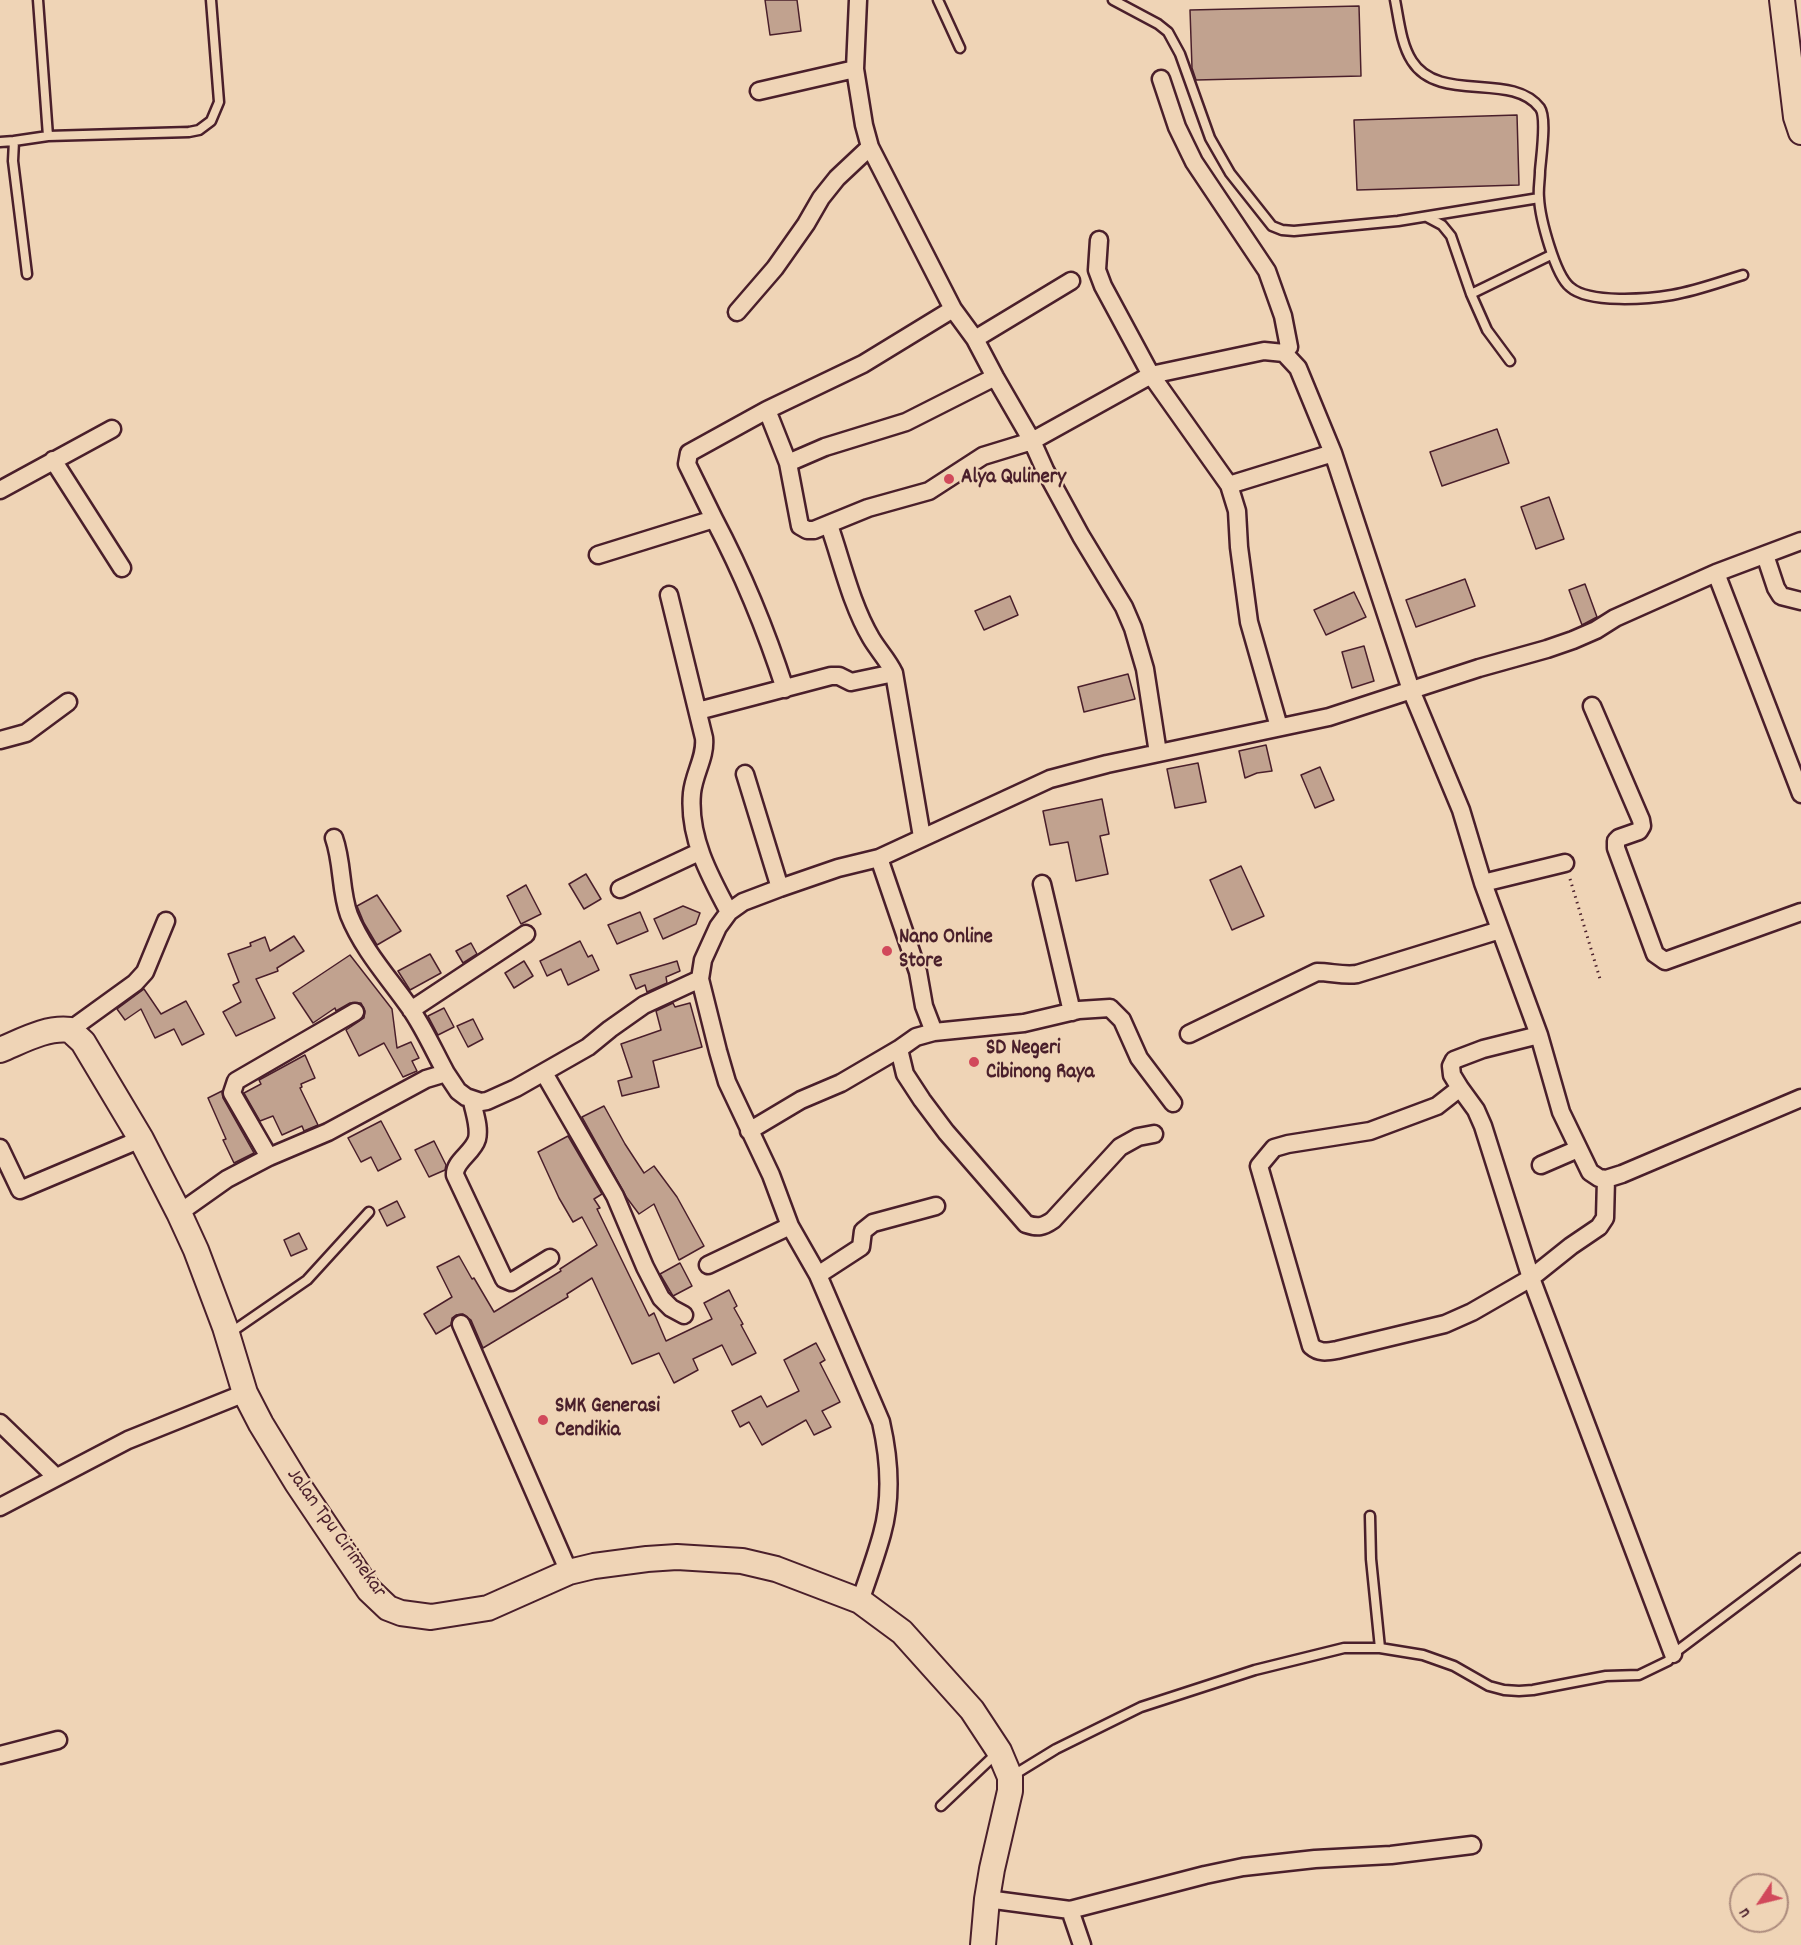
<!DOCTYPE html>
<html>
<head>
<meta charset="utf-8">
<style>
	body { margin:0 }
	#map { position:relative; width:1801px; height:1945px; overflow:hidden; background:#efd4b6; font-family:Dekko,sans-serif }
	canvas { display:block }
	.north { position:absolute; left:1729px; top:1873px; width:60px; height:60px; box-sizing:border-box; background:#efd4b6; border:2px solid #ad8c7e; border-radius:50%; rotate:235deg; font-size:16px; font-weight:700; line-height:24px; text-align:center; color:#4a1f2b }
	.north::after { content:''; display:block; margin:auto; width:21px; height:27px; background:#d1495b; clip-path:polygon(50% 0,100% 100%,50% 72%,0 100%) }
</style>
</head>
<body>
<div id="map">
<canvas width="1801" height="1945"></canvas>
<div class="north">U</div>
</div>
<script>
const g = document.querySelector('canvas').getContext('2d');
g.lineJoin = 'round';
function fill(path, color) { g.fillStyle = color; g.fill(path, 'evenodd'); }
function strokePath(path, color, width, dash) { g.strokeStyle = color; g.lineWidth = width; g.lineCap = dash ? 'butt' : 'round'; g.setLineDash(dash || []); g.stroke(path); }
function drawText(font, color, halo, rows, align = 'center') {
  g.font = font + ' Dekko,sans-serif'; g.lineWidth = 4.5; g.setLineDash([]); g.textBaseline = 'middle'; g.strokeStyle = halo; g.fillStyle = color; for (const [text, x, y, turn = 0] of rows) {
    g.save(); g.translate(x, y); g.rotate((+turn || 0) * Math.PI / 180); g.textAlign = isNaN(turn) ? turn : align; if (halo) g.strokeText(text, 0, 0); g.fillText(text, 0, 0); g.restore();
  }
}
const building = new Path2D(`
	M765,0H797L801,31L770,35Z
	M1359,6L1361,76L1196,80L1192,68L1190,10Z
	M1517,115L1519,185L1357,190L1354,120Z
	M1497,429L1509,463L1442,486L1430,452Z
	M1549,497L1564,539L1536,549L1521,507Z
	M1465,579L1475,606L1416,627L1406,600Z
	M1585,584L1597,617L1582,625L1569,590Z
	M1354,592L1366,617L1326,635L1314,610Z
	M1010,596L1018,615L984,630L975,611Z
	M1364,646L1374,681L1352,688L1342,652Z
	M1128,674L1135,699L1084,712L1078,687Z
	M1266,745L1272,771L1257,773L1245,778L1239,751Z
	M1198,763L1206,802L1175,808L1167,769Z
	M1320,767L1334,800L1315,808L1301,775Z
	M1102,799L1109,834L1100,836L1108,874L1076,881L1068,842L1050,845L1043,811Z
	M1241,866L1264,916L1232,930L1210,880Z
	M586,874L601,899L584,909L569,884Z
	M526,885L541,914L521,924L507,896Z
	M377,895L401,931L377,945L364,923L357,906Z
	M683,906L700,913L696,924L663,939L654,919Z
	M640,912L648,931L617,944L608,925Z
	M294,936L304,951L277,968L278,971L256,979L275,1018L236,1036L223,1012L241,1002L233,985L239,982L228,954L251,946L250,943L265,937L270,951Z
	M580,941L588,957L592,955L599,970L568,985L561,969L547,976L540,961Z
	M471,943L477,954L463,963L456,951Z
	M430,954L441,973L410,990L398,971Z
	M350,955L392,1009L397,1048L411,1042L419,1058L412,1061L417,1071L403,1077L384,1043L359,1056L346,1030L364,1018L365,1011L361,1003H350L336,1011L335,1008L313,1023L293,993Z
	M524,961L533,976L514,988L505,973Z
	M677,961L680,971L666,977L667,983L647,992L645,985L636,989L630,975Z
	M144,989L161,1014L186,1001L204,1034L182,1045L174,1029L155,1038L141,1009L125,1020L117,1009Z
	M673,1003L675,1007L690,1003L702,1047L653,1061L659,1087L622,1096L618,1081L632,1077L621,1044L661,1030L656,1011Z
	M444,1008L454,1027L438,1035L428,1016Z
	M473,1019L483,1039L468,1047L457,1026Z
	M305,1055L315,1078L301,1084L302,1087L300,1088L318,1125L304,1131L302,1126L282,1135L273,1116L260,1121L244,1093L261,1084L259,1080Z
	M222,1091L223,1098L254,1153L234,1163L223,1140L226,1139L208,1098Z
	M604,1106L625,1144L644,1173L654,1166L677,1197L704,1246L679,1260L654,1204L639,1214L627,1198L582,1117Z
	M381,1121L401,1159L378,1171L371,1157L361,1162L348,1138Z
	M568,1136L602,1194L594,1199L600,1208L597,1209L649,1316L654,1313L666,1341L712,1319L704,1303L729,1290L737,1306L734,1308L743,1324L741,1325L756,1353L732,1365L722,1345L693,1359L698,1370L674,1383L659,1353L632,1364L592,1278L567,1294L568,1297L483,1348L471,1320L463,1314L456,1315L452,1318L451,1325L436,1334L424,1314L452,1297L437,1267L459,1256L472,1279L474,1278L494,1312L561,1271L560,1269L597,1245L582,1217L573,1222L559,1198L538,1152Z
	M434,1141L446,1165L445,1170L429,1177L415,1150Z
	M397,1201L405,1217L387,1226L379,1210Z
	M299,1233L307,1249L291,1256L284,1240Z
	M680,1263L692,1286L673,1296L660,1274Z
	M816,1343L825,1360L820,1363L840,1402L822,1411L831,1427L814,1435L806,1420L762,1445L749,1422L740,1427L732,1411L761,1396L767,1407L799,1391L784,1360Z`);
const path = new Path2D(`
	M1570,879L1600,979`);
const lane = new Path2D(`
	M38,0L48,136
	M938,0L960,48
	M1113,0L1158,24L1168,32L1180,54L1210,138L1230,173L1272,226L1282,230L1294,231L1398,221L1539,198
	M1395,0C1399,20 1401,44 1412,61C1439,104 1512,71 1540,108C1547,118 1541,157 1540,171C1540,180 1538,189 1539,198C1540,218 1555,275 1570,287C1589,304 1648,299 1672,295C1696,291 1720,282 1743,275
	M0,142L14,141
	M1427,217L1442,225L1451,236L1471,294
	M27,274L13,161L14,141L48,136L189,132L199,130L211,121L219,102L211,0
	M1510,361L1487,330L1471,294L1551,255
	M230,1333L307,1280L369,1212
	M1370,1516L1371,1559L1380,1648
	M1012,1776L1056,1749L1141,1707L1255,1670L1344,1648H1380L1423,1655L1454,1666L1489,1686L1504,1690L1519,1691L1533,1690L1606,1676L1639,1675L1668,1661L1673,1654L1801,1558
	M941,1806L996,1754`);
const street = new Path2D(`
	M858,0L855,69L864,125L870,147L953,309L975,339L995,377L1032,441L1045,470L1081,536L1124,607L1133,628L1145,669L1158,753
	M1161,79L1177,127L1194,162L1267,271L1283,316L1289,347L1284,353
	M759,91L855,69
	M1099,240L1097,270L1103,286L1151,375L1229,485L1237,511L1239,547L1249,622L1279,727
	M737,312L775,268L806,224L821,198L837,178L870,147
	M975,339L1071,281
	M767,410L788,463L800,526L807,530H814L868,508L929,491L983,456L1032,441L1151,375L1264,351L1284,353L1298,368L1333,453L1411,690L1461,810L1483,883L1539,1035L1561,1112L1590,1172L1599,1178L1606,1179L1622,1174L1801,1098
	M53,460L122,568
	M788,463L825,447L906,422L995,377
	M1229,485L1333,453
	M0,490L112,429
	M714,519C743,574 766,630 785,689
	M829,525C842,562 851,604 871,638C878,650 888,660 894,673L922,837
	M598,555L714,519L687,464L689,453L767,410L863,364L953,309
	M1765,555L1776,588L1781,596L1801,601
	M1716,573L1801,794
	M669,595L704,738C706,757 694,773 692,793C688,836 709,875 729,912
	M1592,706L1641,820L1642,826L1639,831L1619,838L1616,841V848L1655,954L1665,961L1801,912
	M698,711L831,676H839L851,682L894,673
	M0,740L26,733L68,702
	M745,774L780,888
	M334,838C343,863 340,891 349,915C363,950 389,978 410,1008C424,1028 434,1051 446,1073
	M879,858L918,972L924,1006L934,1032L916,1037L899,1049L905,1074L922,1100L946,1132L1026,1224C1038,1228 1043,1227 1053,1220L1120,1147L1138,1137L1154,1134
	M1483,883L1565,863
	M1042,884L1072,1012
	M620,889L699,852
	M411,1010L526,934
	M70,1030L135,983L145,972L166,921
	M934,1032L1024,1023L1079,1010L1110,1008L1122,1020L1139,1058L1173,1103
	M1189,1034L1317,972C1331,972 1343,976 1357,974L1500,930
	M1539,1035L1483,1049L1454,1060L1451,1066L1452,1075L1460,1088L1437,1106L1370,1131L1288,1144L1274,1148L1259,1166L1311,1346C1319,1353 1326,1352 1337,1350L1445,1324L1472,1312L1531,1278L1571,1246L1599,1227L1605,1218L1606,1179
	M544,1073L615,1196L645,1267L661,1298L671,1308L684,1315
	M1460,1088L1476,1110L1483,1126L1531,1278L1673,1654
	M472,1101C474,1112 480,1127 477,1139C473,1153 454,1161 455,1175L504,1279L511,1282L550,1258
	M749,1131L801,1100L841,1083L899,1049
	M0,1148L20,1190L141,1139
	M269,1157L232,1093L236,1081L355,1012
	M1541,1165L1578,1149
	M179,1213L227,1179L269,1157L328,1132L426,1079L446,1073L458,1091L466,1097L481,1102L487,1101L516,1088L588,1047L610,1029L644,1005L700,979
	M708,1265L790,1226
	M818,1275L861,1247L863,1231L873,1223L936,1206
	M461,1324L569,1572
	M0,1423L56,1477
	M0,1507L128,1440L245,1393
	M860,1601C868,1578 876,1556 882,1534C892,1498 889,1457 881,1422L818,1275L790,1226L771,1175L727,1082L718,1051L700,979L703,960L718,927L729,912L743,902L780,888L838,868L879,858L1050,779L1107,764L1329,717L1479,668L1547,649L1573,640L1596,630L1615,618L1716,573L1801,541
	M0,1755L58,1740
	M987,1899L1070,1910L1205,1875L1243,1867L1315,1859L1391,1855L1472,1845
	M1070,1910L1082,1945`);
const secondary = new Path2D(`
	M1782,0L1796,117L1801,132
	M0,1050C22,1041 46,1027 70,1030L83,1042L141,1139L179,1213L196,1250L225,1327L245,1393L261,1424L297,1483L369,1590L388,1608L401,1613L431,1617L488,1608L569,1572L594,1566L647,1559L677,1557L742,1561L776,1569L860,1601L902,1632L972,1710L999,1751L1010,1777V1791L992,1869L987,1899L983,1945`);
const markers = [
	[949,479,6,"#d1495b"],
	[887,951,6,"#d1495b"],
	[974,1062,6,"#d1495b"],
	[543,1420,6,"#d1495b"]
];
const poiNames = [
	["Alya Qulinery",961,479],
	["Nano Online",899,939],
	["Store",899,963],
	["SD Negeri",986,1050],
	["Cibinong Raya",986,1074],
	["SMK Generasi",555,1408],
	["Cendikia",555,1432]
];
const streetNames = [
	["Jalan Tpu Cirimekar",335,1534,54]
];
fill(building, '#c1a28f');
strokePath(building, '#4a1f2b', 1.5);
strokePath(lane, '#4a1f2b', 13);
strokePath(street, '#4a1f2b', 21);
strokePath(secondary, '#4a1f2b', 28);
strokePath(path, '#4a1f2b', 3, [1.5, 4.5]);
strokePath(lane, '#efd4b6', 8);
strokePath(street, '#efd4b6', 16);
strokePath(secondary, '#efd4b6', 24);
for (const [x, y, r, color] of markers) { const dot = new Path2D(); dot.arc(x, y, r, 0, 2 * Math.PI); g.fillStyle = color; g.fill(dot); strokePath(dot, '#efd4b6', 2); }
drawText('bold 21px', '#4a1f2b', '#efd4b6', poiNames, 'left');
drawText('21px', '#4a1f2b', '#efd4b6', streetNames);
</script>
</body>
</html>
